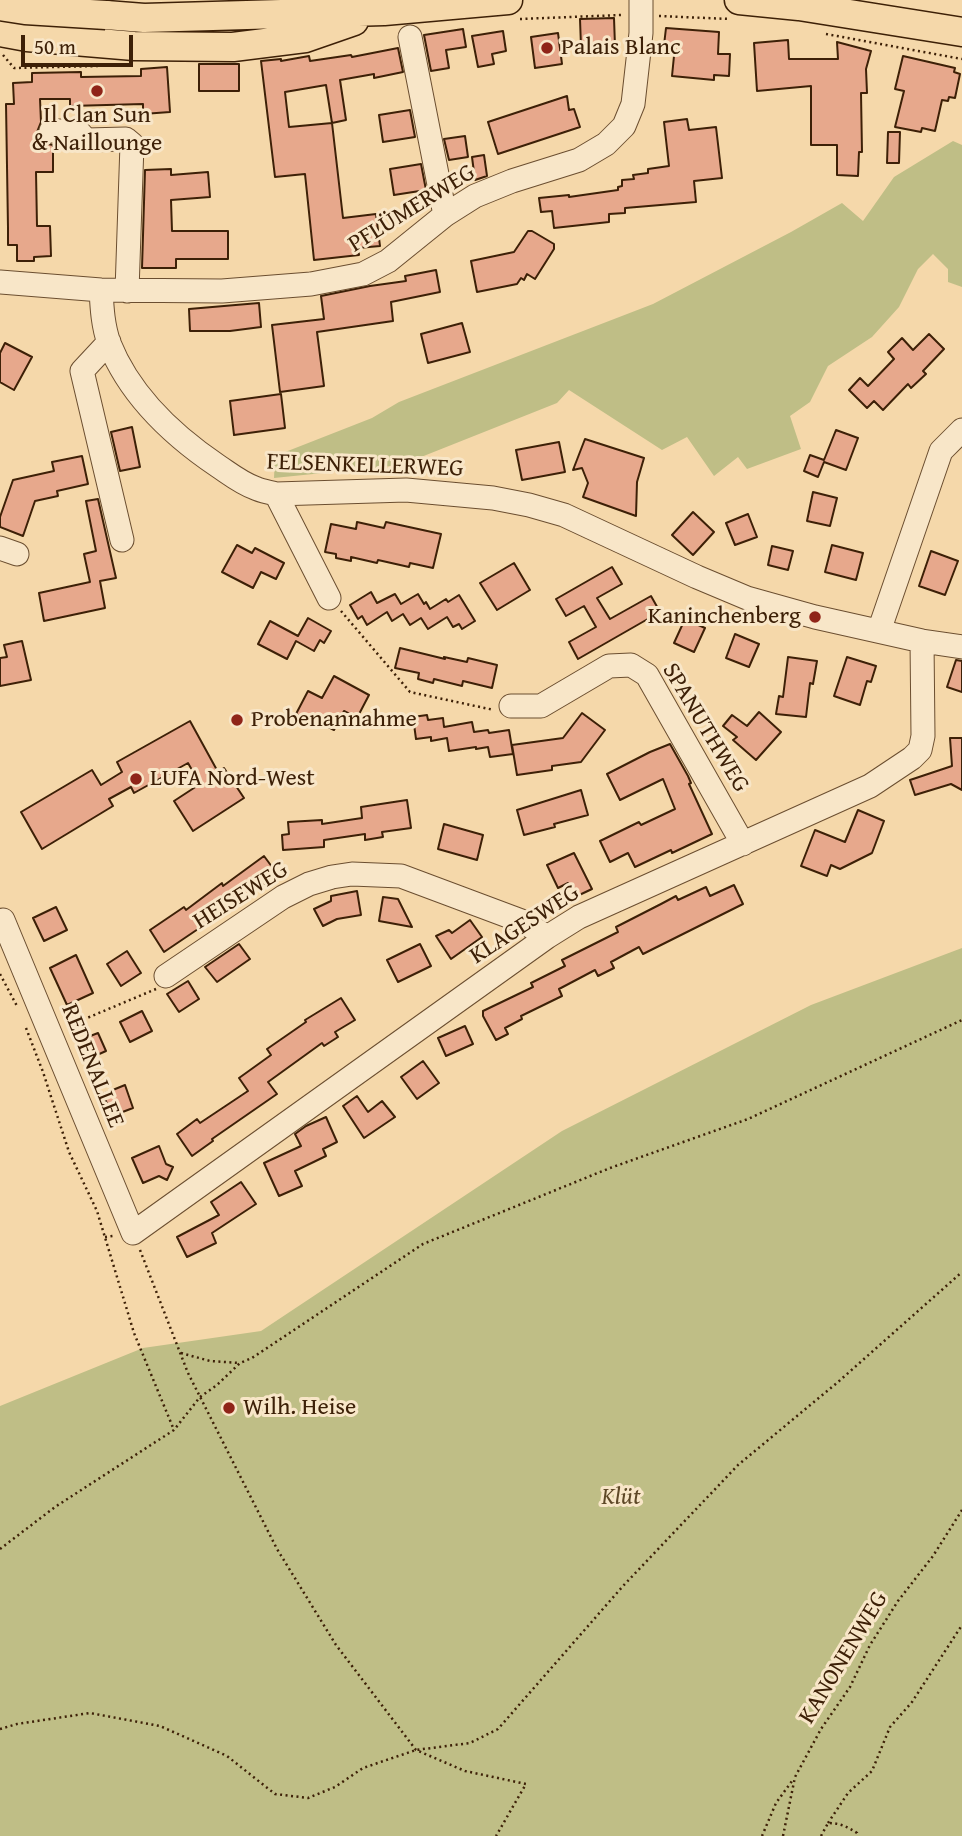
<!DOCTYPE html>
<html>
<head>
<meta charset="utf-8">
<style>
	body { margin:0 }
	#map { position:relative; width:962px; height:1836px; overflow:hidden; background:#f5d8aa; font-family:"Gentium Book Plus",serif }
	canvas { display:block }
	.scale { position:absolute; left:21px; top:35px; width:112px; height:32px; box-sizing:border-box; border:4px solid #3d2007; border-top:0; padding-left:9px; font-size:21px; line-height:24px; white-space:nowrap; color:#3d2007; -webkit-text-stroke:5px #f8e6c8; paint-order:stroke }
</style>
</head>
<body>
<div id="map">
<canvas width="962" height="1836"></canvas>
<div class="scale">50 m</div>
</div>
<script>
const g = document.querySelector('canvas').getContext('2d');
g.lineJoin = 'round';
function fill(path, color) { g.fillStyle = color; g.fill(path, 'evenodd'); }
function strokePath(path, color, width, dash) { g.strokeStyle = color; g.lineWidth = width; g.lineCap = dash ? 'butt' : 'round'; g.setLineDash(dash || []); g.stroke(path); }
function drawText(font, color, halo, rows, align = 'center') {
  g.font = font + ' "Gentium Book Plus",serif'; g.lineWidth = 6; g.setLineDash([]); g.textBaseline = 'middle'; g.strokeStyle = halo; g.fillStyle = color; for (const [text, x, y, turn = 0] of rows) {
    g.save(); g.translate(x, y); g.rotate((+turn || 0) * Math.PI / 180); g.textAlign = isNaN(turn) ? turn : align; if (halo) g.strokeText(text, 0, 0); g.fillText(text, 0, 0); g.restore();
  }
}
const green = new Path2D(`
	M953,141L962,145V287L948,282V269L933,254L918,269L899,307L872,337L828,366L810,402L790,416L801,449L747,469L738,457L714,476L687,437L662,450L569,390L557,403L401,465L274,478L275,456L372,418L399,402L653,304L791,232L842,203L863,221L894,177Z
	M962,948V1836H0V1406L143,1348L261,1331L562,1131L811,1005Z`);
const building = new Path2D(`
	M614,18L615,46L581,47L580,19Z
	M666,28L719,32L718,54H730L729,76L714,75V80L672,76L675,46L664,45Z
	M463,29L466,47L446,50L449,68L431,71L424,35Z
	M503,31L506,51L492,54L494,64L478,67L472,36Z
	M558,33L562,64L535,68L531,37Z
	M788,40L789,59H838L837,42L871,51L866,69L867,93H861L862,152H859L858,176L837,175V145H811V86L757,91L754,43Z
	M398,48L403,72L374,78V74L340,80L346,120L332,123L343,218L376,214L380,246L358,248L359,255L314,260L305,174L275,177L261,61L281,59V61L309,56L310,61L351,55L352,57ZM326,85L332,123L289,127L285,92Z
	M903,56L955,68L954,72L960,74L955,98L949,97L948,101L942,100L935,131L922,128L921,132L895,127L904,91L895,89Z
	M199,64H239V91H199Z
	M167,67L170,112L143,114V104L70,106V99H40L41,122L37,132L39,137L43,143L53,145V172H36L37,226H50L51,256L34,257V261H17V245H8V228L6,104H14L13,83L32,82V73L81,72V77L141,76V69Z
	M567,96L569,110L574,109L580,127L498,154L488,122Z
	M410,110L415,137L383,142L379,115Z
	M687,119L689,130L716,127L722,178L694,181L696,202L625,208V213L609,214V222L554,228L552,211L541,212L539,198L569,195V197L618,190V187L622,186V180L634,179L633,175L648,173V169L669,166L664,122Z
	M888,132H900L899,163H887Z
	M465,136L468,157L449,160L444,139Z
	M484,155L487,176L475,180L472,157Z
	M421,164L426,190L394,195L390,169Z
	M171,169V175L208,172L210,197L171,200L172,231H228V259H176V268H142L145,170Z
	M528,231H532L554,244V249L535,279L527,274L524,280L521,278L517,284L477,292L471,261L514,252Z
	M436,270L440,292L391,302L393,321L317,332L324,386L280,392L272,325L324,319L321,296L370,286L406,281L405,276Z
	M259,303L261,327L230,331H190L189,309Z
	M462,323L470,352L428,363L421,334Z
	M929,334L944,349L923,371L926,374L911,388L908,384L883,410L874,401L867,408L849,390L860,378L868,386L894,359L888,352L902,338L913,350Z
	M5,343L32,357L14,390L0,382V353Z
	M281,394L285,428L234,435L230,401Z
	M132,427L140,467L120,471L111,432Z
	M836,430L858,438L846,470L824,462L818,477L804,471L810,455L824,460Z
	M585,439L644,458L637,482L636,516L583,497L588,483L582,468L573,470Z
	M559,442L565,472L522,480L516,450Z
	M82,456L88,484L57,491L58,496L35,501L23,536L0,527V517L13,480L54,471L52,462Z
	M813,492L837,498L830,526L807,521Z
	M98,499L116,578L100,581L105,608L44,621L39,593L90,582L84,554L96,551L86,501Z
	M693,512L714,532L693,555L672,535Z
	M748,514L757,537L735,545L726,523Z
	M357,522L384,528L386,522L441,534L433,568L410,563L409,567L378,560L377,563L351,557V561L336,558V554L325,552L331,524L356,529Z
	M237,545L252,553L255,548L284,563L276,579L261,572L253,588L222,572Z
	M832,545L863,553L856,580L825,572Z
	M772,546L793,551L788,570L768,565Z
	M931,551L958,561L945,595L919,586Z
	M514,563L530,590L497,610L480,583Z
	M612,567L622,584L597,598L610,619L651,596L660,612L578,659L569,642L596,627L584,606L566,616L556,599Z
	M371,592L377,603L395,594L401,604L418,594L424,604L426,602L430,609L446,599L448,602L459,595L475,621L462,629L459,624L453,627L447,617L428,629L421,618L410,625L403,614L392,621L387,612L367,625L362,616L358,619L350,605Z
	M308,618L331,631L324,643L320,640L314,651L296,641L287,659L258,644L270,621L298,636Z
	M685,619L705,628L694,652L674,643Z
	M735,634L759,644L749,667L726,658Z
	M22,641L31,680L0,686V658L7,657L4,645Z
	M400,648L445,659L444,657L467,662L468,658L497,665L492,688L463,681L462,686L434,679L433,683L418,679L419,673L395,668Z
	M788,657L817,661L813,684L810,683L806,717L776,714L779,696L783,697Z
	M847,657L876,666L871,682L867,681L860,705L834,696Z
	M956,660L962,661V692L947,687Z
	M334,676L369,695L357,718L344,711L334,730L313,719L311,722L296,714L308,691L322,698Z
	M759,712L781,732L756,760L733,740L737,737L723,726L732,715L747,726Z
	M582,713L605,730L581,762L552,766V770L517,775L512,745L563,738Z
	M427,715L428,720L443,718L444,727L472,722L474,732L488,730L489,733L509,730L513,754L490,757L488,747L476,749V747L449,751L447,738L431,741V737L416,739L413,717Z
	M190,721L218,772L224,768L244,798L193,831L174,801L200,784L188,763L134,793L131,787L109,799L113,806L42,849L21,812L92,770L101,785L122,772L117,762Z
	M950,738H962V790L951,784L915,795L910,780L952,766Z
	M670,744L688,776L691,783L689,784L712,834L672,853L671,850L635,867L628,853L610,862L600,841L639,822L641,825L675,809L663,779L620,800L607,774L650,752Z
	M581,790L588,815L554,824L555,827L524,835L517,810Z
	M407,800L411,828L382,832L383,837L365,840V834L324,840V847L283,850L282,835L289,834L288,822L322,820V824L362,818L361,807Z
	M858,810L884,821L872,853L840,869L831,865L827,876L801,866L815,830L845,842Z
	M444,824L483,835L477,860L438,849Z
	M574,853L592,889L575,897L568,883L558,888L547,865Z
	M264,856L278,875L164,952L150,930L184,907L186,910L222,883L223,886Z
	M734,885L743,904L643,954L639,947L611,962L614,968L598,976L595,970L559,989L562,996L521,1016L522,1019L505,1028L508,1034L496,1040L483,1016V1011L533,987L531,983L565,966L562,960L618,932L616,927L661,904L676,896L678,900L706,887L710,896Z
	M357,891L361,915L337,919L323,926L314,909L331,901V896Z
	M383,897L398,899L412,927L379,921Z
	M56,907L67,930L44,941L33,918Z
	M470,920L482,937L451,959L436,936L449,930L452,933Z
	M239,944L250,959L217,982L205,967Z
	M420,944L431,966L398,982L387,960Z
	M127,951L141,973L121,986L107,964Z
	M76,955L93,993L67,1005L50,968Z
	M188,981L199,999L179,1012L167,994Z
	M341,998L355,1020L335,1032L338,1037L324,1046L322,1043L268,1082L277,1094L212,1139L213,1141L192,1156L177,1134L197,1119L200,1123L248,1091L239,1078L271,1055L267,1049L306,1022L305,1020Z
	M142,1011L152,1031L130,1042L120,1022Z
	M465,1026L473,1044L446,1056L438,1038Z
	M98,1033L106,1051L88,1059L80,1040Z
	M423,1061L439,1083L417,1099L401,1077Z
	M125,1085L133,1108L112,1116L103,1094Z
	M357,1096L368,1112L382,1101L395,1117L364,1138L343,1106Z
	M326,1117L337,1142L323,1149L326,1156L295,1171L302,1186L279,1196L264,1163L301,1146L295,1134L306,1126Z
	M159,1146L166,1164L173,1167L167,1180L159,1176L143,1183L132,1158Z
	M241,1182L256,1204L212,1233L216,1243L187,1257L177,1237L219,1215L211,1202Z`);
const path = new Path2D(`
	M659,16L730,19
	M520,19L621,15
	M826,34L962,59
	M3,55L14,68L99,66L102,65
	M341,611L410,692L494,710
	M0,974L18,1008
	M68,1026L156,989
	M26,1028L43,1072L69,1152L97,1211L134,1333L174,1430
	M105,1237L113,1236
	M140,1250L188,1373L277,1549L336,1645L416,1750L465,1771L526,1784L496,1836
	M181,1353L210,1361L239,1363
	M0,1549L55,1507L174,1430L200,1397L217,1385L240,1363L252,1358L423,1244L610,1168L748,1119L962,1020
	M0,1729L17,1724L90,1713L160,1726L227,1756L275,1794L308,1798L335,1787L363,1768L416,1750L470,1743L498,1729L623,1586L738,1465L838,1382L962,1272
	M828,1823L848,1793L872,1771L890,1727L912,1702L962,1625
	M762,1836L776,1803L792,1781
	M783,1836L795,1777L821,1729L850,1687L870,1645L898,1601L933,1556L962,1510
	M821,1836L828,1823C840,1823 848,1827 857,1833V1836`);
const minor = new Path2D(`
	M410,37L445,215
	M51,131H78L86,140L126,139L132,144L127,291
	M0,282L101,290L222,291L311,284L363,274L388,261L445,215L475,196L512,181L579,160L606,144L624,126L633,104L641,33V0
	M101,290C102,309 103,326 109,343C130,396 172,435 218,466C230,474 241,483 255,488C261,491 269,492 276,494L406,490L493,498L529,505L564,515L697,577L747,598L815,617L922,641L962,647
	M109,342L82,371L122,540
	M276,494L329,598
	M0,548L17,554
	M879,631L941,451L962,430
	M511,706H541L609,666L631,665L647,675L743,844
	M3,920L133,1233L547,937L579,917L870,786L912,758L920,750L923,736L922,641
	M166,976L283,897L309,884L332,877L352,874L401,876L524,922L547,937`);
const major = new Path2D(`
	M739,0L799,6L962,32
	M106,15L144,18L384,11L508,0
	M0,32L27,37L134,46L233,47L305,38L354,21`);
const majorBridge = new Path2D(`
	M0,6L25,10L106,15`);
const markers = [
	[547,48,7,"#8f2418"],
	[97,91,7,"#8f2418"],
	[815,617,7,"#8f2418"],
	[237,720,7,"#8f2418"],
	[136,779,7,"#8f2418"],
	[229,1408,7,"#8f2418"]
];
const poiNames = [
	["Palais Blanc",561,48],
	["Il Clan Sun",97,116,"center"],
	["& Naillounge",97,144,"center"],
	["Kaninchenberg",801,617,"right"],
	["Probenannahme",251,720],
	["LUFA Nord-West",150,779],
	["Wilh. Heise",243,1408]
];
const streetNames = [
	["PFLÜMERWEG",412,209,-32],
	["FELSENKELLERWEG",365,466,2],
	["SPANUTHWEG",705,728,59],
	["HEISEWEG",241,896,-32],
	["KLAGESWEG",525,925,-33],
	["REDENALLEE",92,1066,68],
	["KANONENWEG",844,1658,-59]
];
const parkNames = [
	["Klüt",621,1498]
];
fill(green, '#bfbe86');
fill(building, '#e7a88c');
strokePath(building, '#3d2007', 2);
strokePath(minor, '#6b4e30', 25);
strokePath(major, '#3d2007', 31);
strokePath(path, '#3d2007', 2.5, [2, 3.5]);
strokePath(minor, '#f8e6c8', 23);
strokePath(major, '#f5d8aa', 28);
strokePath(majorBridge, '#3d2007', 31, []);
strokePath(majorBridge, '#f5d8aa', 28);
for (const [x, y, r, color] of markers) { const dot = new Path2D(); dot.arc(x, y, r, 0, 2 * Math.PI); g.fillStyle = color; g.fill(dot); strokePath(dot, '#f8e6c8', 2.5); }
drawText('24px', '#3d2007', '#f8e6c8', poiNames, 'left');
drawText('24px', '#3d2007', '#f8e6c8', streetNames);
drawText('italic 24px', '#5e4827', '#f8e6c8', parkNames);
</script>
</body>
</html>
